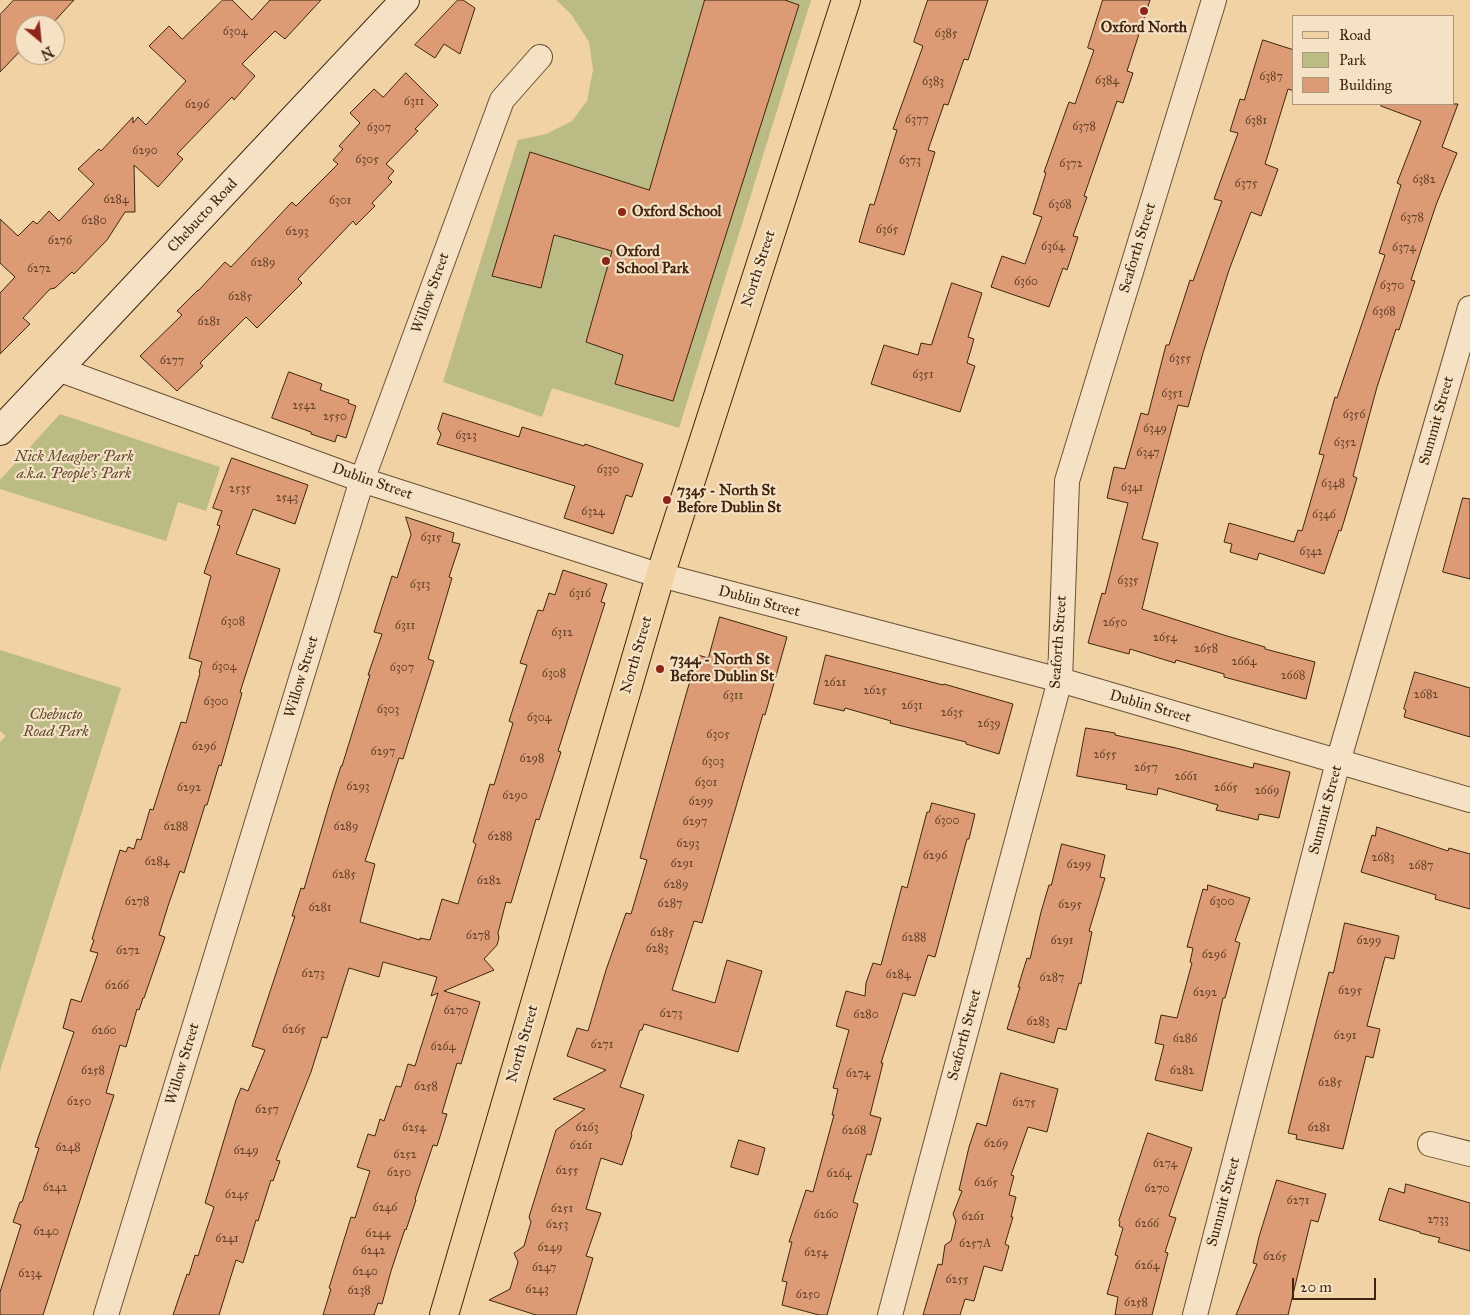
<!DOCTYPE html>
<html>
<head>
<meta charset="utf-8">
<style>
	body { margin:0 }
	#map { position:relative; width:1470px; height:1315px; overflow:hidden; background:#f0d2a4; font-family:"IM FELL Great Primer",serif }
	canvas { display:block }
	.legend { position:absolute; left:1292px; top:15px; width:162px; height:90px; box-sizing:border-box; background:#f5e2c4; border:1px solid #ac967c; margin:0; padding:6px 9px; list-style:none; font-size:15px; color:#3f2510 }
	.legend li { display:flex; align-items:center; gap:10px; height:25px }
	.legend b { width:25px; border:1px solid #ac967c }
	.north { position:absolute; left:15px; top:15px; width:50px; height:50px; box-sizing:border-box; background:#f5e2c4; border:1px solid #ac967c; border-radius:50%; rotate:152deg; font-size:14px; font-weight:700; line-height:20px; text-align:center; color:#3f2510 }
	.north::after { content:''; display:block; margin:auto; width:18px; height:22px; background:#8f2418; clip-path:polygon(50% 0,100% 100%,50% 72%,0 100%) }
	.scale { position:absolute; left:1292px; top:1278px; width:84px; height:22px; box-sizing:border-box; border:2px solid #3f2510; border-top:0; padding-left:6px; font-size:15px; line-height:18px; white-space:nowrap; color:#3f2510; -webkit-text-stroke:4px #f5e2c4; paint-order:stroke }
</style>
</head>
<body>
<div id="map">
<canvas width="1470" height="1315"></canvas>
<ul class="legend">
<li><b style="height:6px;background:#f0d2a4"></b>Road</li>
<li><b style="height:14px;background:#bbbb85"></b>Park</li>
<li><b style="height:14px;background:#dc9b75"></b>Building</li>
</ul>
<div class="north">N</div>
<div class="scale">20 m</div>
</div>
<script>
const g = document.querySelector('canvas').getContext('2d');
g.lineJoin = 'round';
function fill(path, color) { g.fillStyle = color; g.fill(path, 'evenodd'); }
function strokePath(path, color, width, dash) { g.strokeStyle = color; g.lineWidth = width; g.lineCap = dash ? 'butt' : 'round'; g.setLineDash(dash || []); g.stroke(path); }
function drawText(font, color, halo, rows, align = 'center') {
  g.font = font + ' "IM FELL Great Primer",serif'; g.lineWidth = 4.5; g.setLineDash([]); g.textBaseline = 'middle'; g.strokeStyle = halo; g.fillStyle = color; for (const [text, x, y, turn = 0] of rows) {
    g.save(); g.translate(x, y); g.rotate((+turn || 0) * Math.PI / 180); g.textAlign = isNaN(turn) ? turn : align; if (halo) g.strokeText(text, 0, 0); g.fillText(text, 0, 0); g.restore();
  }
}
const green = new Path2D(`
	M556,0H811L679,428L552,388L542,417L443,382L518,140L546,134L572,121L587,101L593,70L589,42L571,14Z
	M60,414L220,467L206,511L178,502L166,541L0,489V480Z
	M0,650L121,688L0,1071V742L6,736L0,731Z`);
const building = new Path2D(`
	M14,0H74L51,25H25V46L0,72V15Z
	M223,0H232L252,20L270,0H321L285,39L275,31L242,64L255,76L234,100L232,97L177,154L183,159L158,187L134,165L135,212H125L107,240L74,274L72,272L55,288L50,289L23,318L30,324L0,354V293L15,277L0,263V219L18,236L33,221L37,224L49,211L59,221L94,184L78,169L99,149L101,151L133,117V123L138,117L146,125L186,81L149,46L169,26L182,39Z
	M458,0H463L475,8L460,54L444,44L435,58L415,45Z
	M705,0H785L799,5L673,401L615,384L623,355L586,342L612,251L554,235L541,288L492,276L530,152L649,190Z
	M928,0H988L968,60L964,59L948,105L944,104L928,150L935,152L904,255L859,242L870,204L874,205L897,130L893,129L923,46L914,42Z
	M1103,0H1150L1127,71L1133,73L1123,103L1117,101L1084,196L1087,197L1073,236L1078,237L1067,270L1063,268L1049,307L991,287L1002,256L1025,264L1042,217L1033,214L1046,173L1044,172L1069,102L1075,104L1094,50L1088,48Z
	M1263,40L1294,50V91L1288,89L1265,164L1278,169L1261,216L1251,212L1229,270L1203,353L1188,407L1178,405L1142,539L1158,543L1142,609L1227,636L1265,647V649L1315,662L1306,699L1224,677V674L1176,660L1175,663L1130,649L1129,654L1088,643L1102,593L1105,594L1128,503L1107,498L1114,467L1125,469L1141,413L1148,415L1166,345H1169L1190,280L1193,281L1222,201L1214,199L1238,133L1230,131L1240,99L1244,100Z
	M406,73L438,105L415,129L418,131L386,164L394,171L388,178L392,182L372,203L375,206L356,225L353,221L298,279L302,283L257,328L246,317L200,363L203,366L177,391L140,356L182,315L177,311L198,290V291L225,262L231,267L292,202L296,206L338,164L333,160L343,149L339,146L360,123L350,113L374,89L383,97Z
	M1382,104H1458L1442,147L1457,153L1436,205L1411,280L1415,281L1399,330L1396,329L1377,387L1353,476L1357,478L1341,531L1339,530L1324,574L1259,553L1257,560L1230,552L1232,544L1224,542L1229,523L1294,542L1298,530L1302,531L1324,455L1319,454L1335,397L1337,398L1385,255L1379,253L1401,185L1397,183L1421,121L1381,106Z
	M952,283L982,293L968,337L974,339L967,363L975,366L960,412L871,384L884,345L918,355L921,343L931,345Z
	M289,372L322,384L320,390L349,400L348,403L356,406L346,438L337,435L335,442L311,434V432L272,418Z
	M443,413L519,437L522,427L584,446L585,444L643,464L632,497L626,495L613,534L564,518L575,486L437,444L441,434L438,429Z
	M232,458L308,485L295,524L253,509L236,554L280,569L240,692L242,693L221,766L219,765L207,805H205L184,873L180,871L168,906L159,935L165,937L144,998H143L139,1010L137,1009L126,1047L120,1045L106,1093L114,1095L43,1315H0V1292L21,1225L13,1222L20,1202H22L39,1148L35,1147L74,1032L63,1028L71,999L81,1002L98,953L90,951L94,940L92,939L120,850L126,852L128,847L134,849L137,839L141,840L150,809L153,810L181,722L186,723L200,673L199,672L202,662L189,658L211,576L204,573L220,526L217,525L222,511L213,508Z
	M1463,498L1470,499V579L1443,572Z
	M406,517L454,533L452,542L460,544L449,577L452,578L428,659L434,661L403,759L399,758L365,861L375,864L360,922L420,940V938L430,940L442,899L458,904L476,844L473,842L490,784L494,785L513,723L509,721L527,665L520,663L538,610L543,611L549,593L555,595L563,570L607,584L601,602L605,603L558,751L561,752L552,780L539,820L536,819L511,903L506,902L498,933L499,938L497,945L484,959L494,970L444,991L480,1002L461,1064L457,1063L442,1113L447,1114L437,1146L433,1145L415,1199L416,1200L406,1230L405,1229L391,1271L382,1304L378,1303L374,1315H323L331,1289L329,1288L351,1217L355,1218L370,1171L357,1167L368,1134L375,1136L380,1119L384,1121L396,1086L401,1087L408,1064L415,1066L438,993L431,996L437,977L383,962L379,977L349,968L327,1038L322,1037L311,1072L276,1160L280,1161L273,1181L271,1180L258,1221L256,1220L243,1263L236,1260L219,1315H173L187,1274L189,1275L195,1255L198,1256L214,1207L205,1203L236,1100L241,1088L248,1091L265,1050L252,1046L295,916H292L301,888L304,889L332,794L341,766H342L370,675H368L382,634L374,632L392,576L397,578L411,535Z
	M720,617L787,637L765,715L763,714L702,923L694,921L672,990L715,1003L727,960L762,971L738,1052L644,1024L642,1030H640L620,1087L644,1095L631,1134L632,1135L622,1165L601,1158L586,1209L601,1213L586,1256L593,1258L576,1315H536L489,1300L510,1289L518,1262L514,1253L524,1246L531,1222L529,1217L556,1130L585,1109L553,1099L606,1070L567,1056L577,1028L588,1031L606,970L626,913L631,914L647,860L640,858L687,691L698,655L708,658Z
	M826,655L943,685L944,684L1013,704L999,754L966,744V742L890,723L891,721L845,708L844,711L814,704Z
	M1415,672L1470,688V737L1404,717L1406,710L1404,709Z
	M1086,728L1115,733V735L1176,748L1253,768L1254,763L1290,772L1279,818L1259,814L1258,820L1216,810L1218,805L1158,788L1157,795L1126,789L1127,785L1077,776Z
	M932,803L975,814L969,839H967L935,957L928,955L915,996L903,993L881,1063H883L870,1115L881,1118L871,1155L867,1154L853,1202L858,1204L827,1315H819L782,1305L787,1282L782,1281L792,1242H789L806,1190L813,1192L834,1115H832L838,1089L833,1088L849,1030L836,1026L846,991L865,996L866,983L873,963L881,965L902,886L907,888L927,812H929Z
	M1377,827L1448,851L1449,848L1470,854V909L1435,899L1436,895L1361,872L1372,835L1375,836Z
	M1062,844L1105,855L1100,877L1105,878L1089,931L1092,932L1081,984L1079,983L1066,1030L1058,1028L1054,1043L1007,1029L1020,987H1018L1027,958L1030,959L1041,912L1049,885H1051Z
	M1208,885L1250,898L1235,941L1240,943L1225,998H1223L1202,1091L1155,1080L1164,1045L1155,1043L1161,1015L1177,1018L1192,963L1190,962L1193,948L1187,947L1203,889L1207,890Z
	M1345,923L1399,936L1394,959L1385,957L1367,1026L1380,1029L1373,1058L1366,1056L1343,1149L1296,1139L1297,1135L1288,1133L1329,972L1333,973Z
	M1001,1073L1058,1089L1047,1132L1028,1127L1011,1175L1014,1176L1009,1195L1016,1197L1011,1217H1013L1005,1244L1009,1246L1002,1271L984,1266L974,1301L965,1299L960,1315H923L938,1264L942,1265L945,1245L951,1241L956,1221L953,1214L962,1191L959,1190L969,1147L977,1123L986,1126Z
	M1148,1133L1192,1148L1169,1216L1176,1218L1165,1252L1168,1253L1152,1315H1115L1118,1297L1107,1294L1118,1256L1115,1255L1123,1228L1119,1226L1120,1222L1119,1221Z
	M739,1140L765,1148L758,1175L731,1167Z
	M1277,1180L1326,1194L1318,1222L1311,1220L1288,1315H1236L1257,1264L1253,1263L1259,1237Z
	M1406,1184L1470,1203V1251L1438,1242L1440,1238L1420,1233V1232L1379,1220L1389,1188L1404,1193Z`);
const street = new Path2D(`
	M58,369L362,480L645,571L1060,680L1470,800
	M1430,1144L1470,1154
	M106,1315L362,480L502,100L540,57
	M890,1315L1060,680L1067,481L1214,0
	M1195,1315L1338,762L1470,308`);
const secondary = new Path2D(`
	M0,431L405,0`);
const primary = new Path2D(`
	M444,1315L660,576L846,0`);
const markers = [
	[1144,11,5,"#8f2418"],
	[622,212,5,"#8f2418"],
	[606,261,5,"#8f2418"],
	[667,500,5,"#8f2418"],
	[660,669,5,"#8f2418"]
];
const numberNames = [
	["6304",235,32],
	["6385",946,34],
	["6387",1271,77],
	["6384",1107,81],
	["6383",933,82],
	["6311",414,102],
	["6296",197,105],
	["6377",917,120],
	["6381",1256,121],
	["6378",1084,127],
	["6307",379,128],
	["6290",145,151],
	["6305",367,160],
	["6373",910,161],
	["6372",1071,164],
	["6382",1424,180],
	["6375",1246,184],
	["6284",116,200],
	["6301",340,201],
	["6368",1060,205],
	["6378",1412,218],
	["6280",94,221],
	["6365",887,230],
	["6293",297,232],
	["6276",60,241],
	["6364",1053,247],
	["6374",1404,248],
	["6289",263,263],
	["6272",39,269],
	["6360",1026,282],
	["6370",1392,286],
	["6285",240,297],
	["6368",1384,312],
	["6281",209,322],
	["6355",1180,359],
	["6277",172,361],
	["6351",923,375],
	["6351",1172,394],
	["2542",304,406],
	["6356",1354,415],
	["2550",335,417],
	["6349",1155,429],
	["6323",466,436],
	["6352",1345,443],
	["6347",1148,453],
	["6330",608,470],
	["6348",1333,484],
	["6341",1132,488],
	["2535",240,489],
	["2543",287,498],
	["6324",593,512],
	["6346",1324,515],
	["6315",431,538],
	["6342",1311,552],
	["6335",1128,581],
	["6313",420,585],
	["6316",580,594],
	["6308",233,622],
	["2650",1115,623],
	["6311",405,626],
	["6312",562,633],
	["2654",1165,638],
	["2658",1206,649],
	["2664",1244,662],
	["6304",224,667],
	["6307",402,668],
	["6308",554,674],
	["2668",1293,676],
	["2621",835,683],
	["2625",875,691],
	["2682",1426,695],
	["6311",733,696],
	["6300",216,702],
	["2631",912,706],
	["6303",388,710],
	["2635",952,713],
	["6304",539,718],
	["2639",989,724],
	["6305",718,735],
	["6296",204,747],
	["6297",383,752],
	["2655",1105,755],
	["6298",532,759],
	["6303",713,762],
	["2657",1146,768],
	["2661",1186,777],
	["6301",706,783],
	["6293",358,787],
	["6292",189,788],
	["2665",1226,788],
	["2669",1267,791],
	["6290",515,796],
	["6299",701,802],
	["6300",947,821],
	["6297",695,822],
	["6288",176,827],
	["6289",346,827],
	["6288",500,837],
	["6293",688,844],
	["6296",935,856],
	["2683",1383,858],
	["6284",157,862],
	["6291",682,864],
	["6299",1079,865],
	["2687",1421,866],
	["6285",344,875],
	["6282",489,881],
	["6289",676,885],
	["6278",137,902],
	["6300",1222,902],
	["6287",670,904],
	["6295",1070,905],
	["6281",320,908],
	["6285",662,933],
	["6278",478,936],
	["6288",914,938],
	["6291",1062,941],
	["6299",1369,941],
	["6283",657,949],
	["6272",128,951],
	["6296",1214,955],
	["6273",313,974],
	["6284",898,975],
	["6287",1052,978],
	["6266",117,986],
	["6295",1350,991],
	["6292",1205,993],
	["6270",456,1011],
	["6273",671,1014],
	["6280",866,1015],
	["6283",1038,1022],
	["6265",294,1030],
	["6260",104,1031],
	["6291",1345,1036],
	["6286",1185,1039],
	["6271",602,1045],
	["6264",443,1047],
	["6258",93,1071],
	["6282",1182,1071],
	["6274",858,1074],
	["6285",1330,1083],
	["6258",426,1087],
	["6250",79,1102],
	["6275",1024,1103],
	["6257",267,1110],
	["6254",414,1128],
	["6263",587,1128],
	["6281",1319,1128],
	["6268",854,1131],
	["6269",996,1144],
	["6261",581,1146],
	["6248",68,1148],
	["6249",246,1151],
	["6252",405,1155],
	["6274",1165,1164],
	["6255",567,1171],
	["6250",399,1173],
	["6264",839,1174],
	["6265",986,1183],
	["6242",55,1188],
	["6270",1157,1189],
	["6245",237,1195],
	["6271",1298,1201],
	["6246",385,1208],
	["6251",562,1209],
	["6260",826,1215],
	["6261",973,1217],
	["2733",1438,1220],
	["6266",1147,1224],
	["6253",557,1225],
	["6240",46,1232],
	["6244",378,1234],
	["6241",227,1239],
	["6257A",975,1244],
	["6249",550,1248],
	["6242",373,1251],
	["6254",816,1253],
	["6265",1275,1257],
	["6264",1147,1266],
	["6247",544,1268],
	["6240",365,1272],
	["6234",30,1274],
	["6255",957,1280],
	["6243",537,1290],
	["6238",359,1291],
	["6250",808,1295],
	["6258",1136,1303]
];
const poiNames = [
	["Oxford North",1144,28,"center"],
	["Oxford School",632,212],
	["Oxford",616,252],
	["School Park",616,269],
	["7345 - North St",677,491],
	["Before Dublin St",677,508],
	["7344 - North St",670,660],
	["Before Dublin St",670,677]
];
const streetNames = [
	["Chebucto Road",203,216,-47],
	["Seaforth Street",1138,248,-73],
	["North Street",759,269,-72],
	["Willow Street",431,293,-70],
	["Summit Street",1437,421,-74],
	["Dublin Street",372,482,19],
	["Dublin Street",759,602,15],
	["Seaforth Street",1059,642,-86],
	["North Street",637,655,-74],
	["Willow Street",302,677,-73],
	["Dublin Street",1150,707,16],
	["Summit Street",1326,810,-75],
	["Seaforth Street",965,1035,-75],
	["North Street",523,1044,-74],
	["Willow Street",183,1064,-73],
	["Summit Street",1224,1202,-75]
];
const parkNames = [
	["Nick Meagher Park",74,457],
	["a.k.a. People's Park",74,474],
	["Chebucto",56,715],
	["Road Park",56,732]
];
fill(green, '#bbbb85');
fill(building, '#dc9b75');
strokePath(building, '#3f2510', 1);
strokePath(street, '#6b5035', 26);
strokePath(secondary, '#3f2510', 30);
strokePath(primary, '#3f2510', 30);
strokePath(street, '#f5e2c4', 24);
strokePath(secondary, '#f5e2c4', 28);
strokePath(primary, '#f0d2a4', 28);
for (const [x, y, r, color] of markers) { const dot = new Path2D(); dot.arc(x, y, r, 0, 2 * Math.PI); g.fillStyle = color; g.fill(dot); strokePath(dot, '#f5e2c4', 2); }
drawText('12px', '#664229', null, numberNames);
drawText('bold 15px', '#3f2510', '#f5e2c4', poiNames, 'left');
drawText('15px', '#3f2510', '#f5e2c4', streetNames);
drawText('italic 15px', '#5e4a2d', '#f5e2c4', parkNames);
</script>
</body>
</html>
